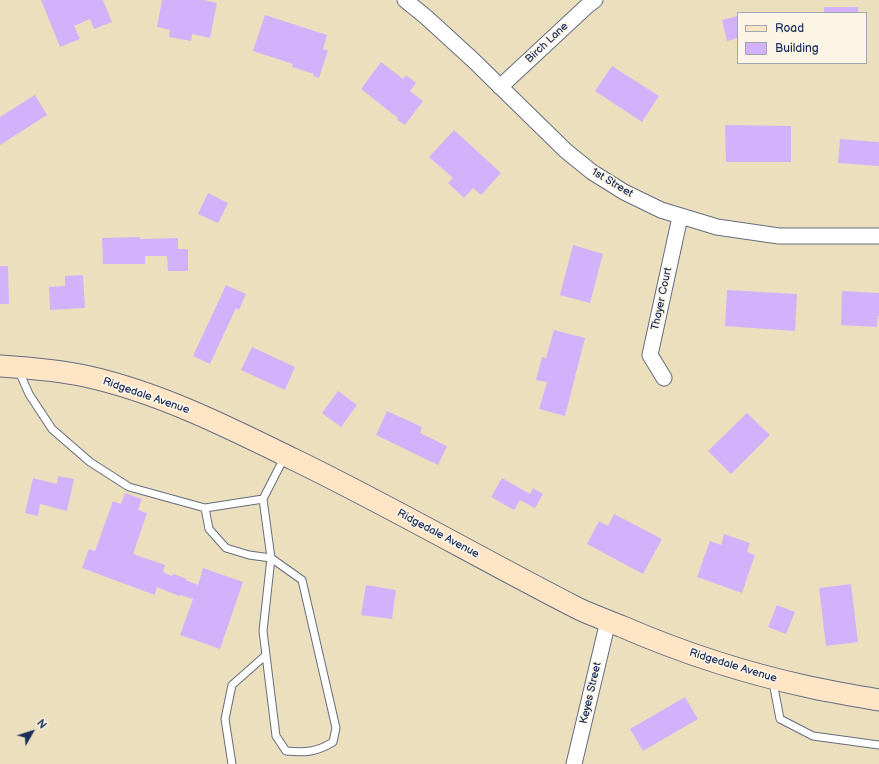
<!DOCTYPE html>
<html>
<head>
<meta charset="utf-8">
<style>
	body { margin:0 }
	#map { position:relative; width:879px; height:764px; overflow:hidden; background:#ecdfbd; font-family:"Balsamiq Sans",sans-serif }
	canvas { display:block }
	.legend { position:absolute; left:737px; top:12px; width:130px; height:52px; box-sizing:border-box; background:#fcf5e5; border:1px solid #a2a6af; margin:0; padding:5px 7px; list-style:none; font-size:12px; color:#1b2f5e }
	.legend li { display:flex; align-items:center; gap:8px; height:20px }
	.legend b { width:20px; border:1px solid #a2a6af }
	.north { position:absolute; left:12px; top:712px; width:40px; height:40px; -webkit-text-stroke:3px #fcf5e5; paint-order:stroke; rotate:51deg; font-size:11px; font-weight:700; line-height:16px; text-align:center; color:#1b2f5e }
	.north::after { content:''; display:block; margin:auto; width:14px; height:18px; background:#1b2f5e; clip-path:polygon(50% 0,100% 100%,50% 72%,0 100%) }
</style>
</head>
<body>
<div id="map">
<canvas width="879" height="764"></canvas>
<ul class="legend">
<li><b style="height:5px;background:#fee5c5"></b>Road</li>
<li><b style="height:11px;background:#d4b1fb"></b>Building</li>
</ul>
<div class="north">N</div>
</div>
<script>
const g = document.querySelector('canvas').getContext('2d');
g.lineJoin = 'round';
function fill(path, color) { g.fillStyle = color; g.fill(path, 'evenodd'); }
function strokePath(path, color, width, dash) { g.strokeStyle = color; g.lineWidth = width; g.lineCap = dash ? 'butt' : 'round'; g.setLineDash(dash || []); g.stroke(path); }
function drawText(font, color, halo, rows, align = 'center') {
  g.font = font + ' "Balsamiq Sans",sans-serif'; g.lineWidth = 3.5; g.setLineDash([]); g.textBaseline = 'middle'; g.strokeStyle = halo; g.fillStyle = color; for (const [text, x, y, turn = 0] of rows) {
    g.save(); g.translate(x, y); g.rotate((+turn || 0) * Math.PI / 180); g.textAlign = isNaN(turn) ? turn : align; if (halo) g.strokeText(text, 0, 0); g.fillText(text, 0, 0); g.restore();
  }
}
const building = new Path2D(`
	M41,0H103L112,22L94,29L90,19L74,26L80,39L60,47Z
	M162,0H203L217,3L210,38L192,34L191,41L169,37L170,30L157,27Z
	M824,7H858V13H824Z
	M265,15L327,35L323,49L328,50L319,78L313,76L314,74L292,67L293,64L253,51Z
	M738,16V38L727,41L722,20Z
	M381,62L403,79L406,75L416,83L410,91L423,101L405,125L397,120L398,118L361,89Z
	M612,66L659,96L642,122L595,91Z
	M35,95L47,115L0,145V117Z
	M725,125L791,126V162H726Z
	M454,130L501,173L481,195L473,188L464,198L448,183L453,178L429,157Z
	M840,139L879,142V166L838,163Z
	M208,193L228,203L218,223L198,214Z
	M140,237V239L178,238V249H188V271H168L167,256H145V264H103L102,238Z
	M573,245L603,254L590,303L560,295Z
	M0,266H8L9,304H0Z
	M83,275L85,308L50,310L49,287L65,286V276Z
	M226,285L246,294L239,310L236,308L210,364L193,356Z
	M727,290L797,294L795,331L725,326Z
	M842,291L879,293V316H878L877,327L841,325Z
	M554,330L585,338L565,416L539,409L547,382L536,380L542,357L546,358Z
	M252,347L295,367L285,390L241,370Z
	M338,391L357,405L341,427L322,413Z
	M387,411L422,427L420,433L447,446L438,465L376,435Z
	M747,413L770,435L731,474L708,451Z
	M58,476L74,479L67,511L40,504L38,516L25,513L33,478L57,484Z
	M502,478L530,494L533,488L543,494L535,508L520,500L514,510L491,497Z
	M125,493L142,499L138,510L147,513L133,554L165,565L163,572L172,576L173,574L187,579L186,580L198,585L203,568L243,582L220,649L180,635L193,599L180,595L179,596L157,587L155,595L82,568L89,549L95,551L113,501L121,504Z
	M614,514L662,539L643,574L587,544L599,521L608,526Z
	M724,534L750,543L747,552L755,555L742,593L697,577L710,541L721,545Z
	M851,584L858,642L826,646L819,588Z
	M366,585L396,590L392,619L361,615Z
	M777,605L795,612L786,634L768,627Z
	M685,697L698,719L643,751L630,729Z`);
const service = new Path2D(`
	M18,369L29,394L52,429L90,462L129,487L205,508L209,529L226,548L249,555L271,558L263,631L276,736L286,751C305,753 317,752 333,742L336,728L302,580L271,558L263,499L285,456
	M205,508L263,499
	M773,682L780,719L813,736L879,745
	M232,764L225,719L232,685L266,655`);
const minor = new Path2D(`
	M405,0L426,17L473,60L566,151L592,172L624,192L661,210L717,227L779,236H879
	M500,87L587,6L595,0
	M664,378L650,355L680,217
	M574,764L608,621`);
const secondary = new Path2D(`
	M0,366C29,368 57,370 85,376C158,392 226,426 293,459C390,506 483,560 579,609C594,616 609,621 623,627C683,653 745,673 809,687C832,692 856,696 879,700`);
const streetNames = [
	["Birch Lane",547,43,-43],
	["1st Street",612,183,31],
	["Thayer Court",662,299,-78],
	["Ridgedale Avenue",146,396,19],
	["Ridgedale Avenue",438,534,28],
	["Ridgedale Avenue",733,666,17],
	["Keyes Street",591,693,-77]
];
fill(building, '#d4b1fb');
strokePath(service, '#646d7f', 9);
strokePath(minor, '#646d7f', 17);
strokePath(secondary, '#646d7f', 23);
strokePath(service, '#fff', 7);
strokePath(minor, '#fff', 15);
strokePath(secondary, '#fee5c5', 21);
drawText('11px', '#1b2f5e', '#fcf5e5', streetNames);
</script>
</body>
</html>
